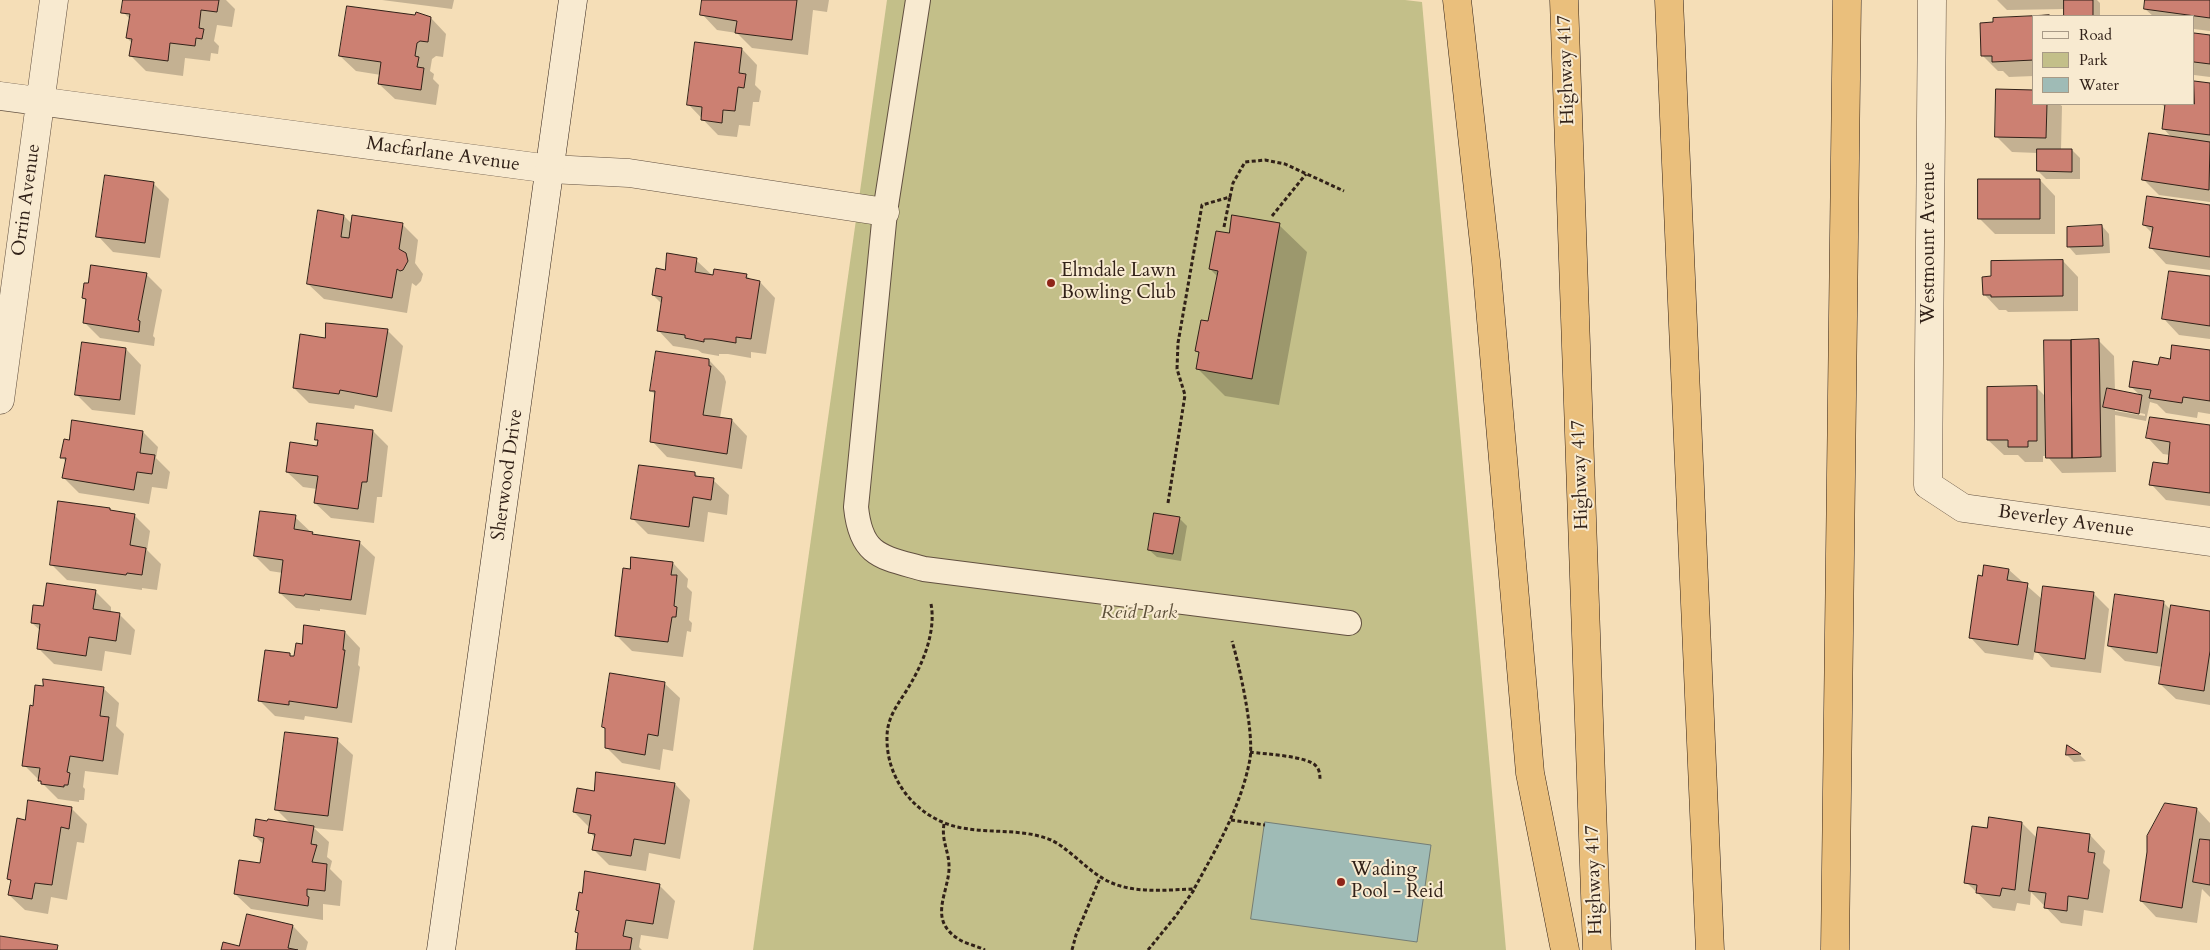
<!DOCTYPE html>
<html>
<head>
<meta charset="utf-8">
<style>
	body { margin:0 }
	#map { position:relative; width:2210px; height:950px; overflow:hidden; background:#f5deb7; font-family:Cardo,serif }
	canvas { display:block }
	.legend { position:absolute; left:2032px; top:15px; width:162px; height:90px; box-sizing:border-box; background:#f8ead0; border:1px solid #a89a86; margin:0; padding:6px 9px; list-style:none; font-size:15px; color:#312118 }
	.legend li { display:flex; align-items:center; gap:10px; height:25px }
	.legend b { width:25px; border:1px solid #a89a86 }
</style>
</head>
<body>
<div id="map">
<canvas width="2210" height="950"></canvas>
<ul class="legend">
<li><b style="height:6px;background:#f8ead0"></b>Road</li>
<li><b style="height:14px;background:#c3bf89"></b>Park</li>
<li><b style="height:14px;background:#9fbbb6"></b>Water</li>
</ul>
</div>
<script>
const g = document.querySelector('canvas').getContext('2d');
g.lineJoin = 'round';
function fill(path, color) { g.fillStyle = color; g.fill(path, 'evenodd'); }
function strokePath(path, color, width, dash) { g.strokeStyle = color; g.lineWidth = width; g.lineCap = dash ? 'butt' : 'round'; g.setLineDash(dash || []); g.stroke(path); }
function drawText(font, color, halo, rows, align = 'center') {
  g.font = font + ' Cardo,serif'; g.lineWidth = 4; g.setLineDash([]); g.textBaseline = 'middle'; g.strokeStyle = halo; g.fillStyle = color; for (const [text, x, y, turn = 0] of rows) {
    g.save(); g.translate(x, y); g.rotate((+turn || 0) * Math.PI / 180); g.textAlign = isNaN(turn) ? turn : align; if (halo) g.strokeText(text, 0, 0); g.fillText(text, 0, 0); g.restore();
  }
}
const green = new Path2D(`
	M887,0H1405L1422,2L1506,950H753Z`);
const water = new Path2D(`
	M1265,822L1431,845L1417,942L1251,919Z`);
const shadow = new Path2D(`
	M133,0H226L235,9L232,27L217,25L214,41L219,46L218,54L211,53L210,61L185,58L183,76L146,71L131,56L132,43L127,38L130,19L123,12Z
	M382,0H454L452,9Z
	M703,0H829L827,12L813,10L808,55L752,48L737,33L717,30L702,14Z
	M1997,0H2097L2100,3V16H2066L2065,9L2007,10Z
	M2147,0H2210V31L2194,29V16H2153L2145,9Z
	M2034,17V76L2009,77L2003,71H1998L1983,56Z
	M431,18L446,34L443,57L436,56L432,59L430,71L434,74L433,79L439,85L436,105L395,99L379,84L381,75L356,71L340,56Z
	M2194,34L2210,36V77L2194,75Z
	M742,49L757,65L755,85L761,91L759,102H753L750,126L739,125L737,137L718,135L688,104Z
	M2194,82L2210,84V202L2159,195L2143,179L2172,138L2163,128L2166,108L2161,104H2194Z
	M2034,104H2059L2062,106L2061,150H2072L2080,158V179H2046L2038,171V153L2012,152L1997,137Z
	M106,176L154,184L169,199L160,258L113,252L98,236Z
	M2040,180L2055,196V234H1995L1979,218Z
	M2210,206V270L2166,264L2151,248L2153,234L2144,225Z
	M344,216L352,224H402L418,240L415,263L423,274L421,281L416,286L412,283L407,313L324,299L308,284Z
	M1279,225L1307,252L1279,405L1225,396L1197,368L1200,354L1196,351L1209,323L1218,277L1210,269Z
	M2102,226L2109,234L2110,253L2076,255L2069,247Z
	M696,260L714,277L746,275L752,281L760,282L775,298L766,354L751,352V358L728,354H719V356L702,353L698,350L673,346L658,330L662,304L653,295L666,272Z
	M2063,261L2078,277V311L2008,312L2006,310H1999L1984,294Z
	M146,274L162,290L153,336L155,338L154,346L100,338L84,322L87,301L84,298Z
	M2210,277V339L2179,335L2164,319Z
	M348,325L387,330L403,346L392,412L355,405L354,409L309,403L294,388L326,339L347,327Z
	M2099,341L2114,356L2115,391L2140,395L2130,386L2159,366L2172,360L2210,351V414L2198,412L2197,418L2166,413L2157,404L2150,402L2146,421L2115,415L2116,472L2062,473L2047,456H2043V462H2025L2018,455H2004L1988,440L2036,387L2046,397ZM2115,408L2145,414V416L2115,411Z
	M126,349L141,365L135,415L92,410L76,394Z
	M709,360L724,376L726,382L720,418L732,420L747,436L742,469L667,457L652,441L656,395L651,391Z
	M2210,426V506L2166,500L2151,484L2169,465L2170,455L2163,454L2148,438Z
	M373,431L388,446L382,497H377L374,523L331,518L315,503L317,489L303,487L287,472L318,447L319,442L316,439Z
	M143,432L158,447L156,458L170,472L167,489L152,487L149,504L79,493L64,478L66,462L62,457Z
	M695,473L699,478L713,480L729,495L727,515L708,512L704,542L648,534L633,519Z
	M110,509L113,512L134,515L150,531L147,550L161,564L157,590L142,588V590L67,580L51,564Z
	M295,517L315,536L359,542L375,557L366,615L320,609V611L296,608L280,593L283,573L270,571L255,556Z
	M1179,518L1187,526L1181,561L1157,557L1149,550Z
	M673,563L688,579L687,587L692,592L689,620L692,623L691,632L687,631L683,657L632,651L616,635L631,570Z
	M2009,570L2043,600L2093,593L2109,609L2101,673L2051,667L2035,650L2033,660L1985,653L1970,637Z
	M48,585L96,592L111,607V613L119,614L135,630L131,655L105,651L102,671L54,664L38,648L41,631L32,623L44,608Z
	M2164,603L2171,610L2210,612V705L2176,699L2160,684L2163,667L2125,661L2109,646Z
	M345,632L360,648L358,665L360,667L352,723L305,716L304,720L275,716L259,700L289,655L295,658L303,645Z
	M664,683L680,698L673,751L663,749L660,770L622,763L606,747V730L603,727Z
	M103,688L119,703L116,726L124,734L118,775L85,771L83,787L85,789L84,800H79V802L58,799L24,765L34,707Z
	M337,740L353,755L343,831L314,828L329,842L327,857L332,861L330,869L342,881L340,906L323,904V920L251,909L235,894L261,864L264,845L255,836L291,824L276,809Z
	M2068,747L2080,755L2086,761L2074,762L2067,755Z
	M675,784L690,800L680,859L649,853L646,871L609,865L593,849L595,838L590,832V828L574,812L595,792Z
	M71,808L87,824L84,843L77,842L67,900L51,897L48,914L25,910L9,895L12,882L9,879L27,821Z
	M2197,809L2210,823V897L2202,889L2197,923L2156,917L2141,901Z
	M2022,823L2037,838L2090,835L2105,851L2103,863L2110,870L2103,913L2084,910L2082,926L2061,923L2031,892L2030,905L2017,903L2015,911L1993,908L1966,882L1988,830Z
	M659,885L675,901L668,939L641,935L639,947L642,950H577L579,935L577,932L580,912L577,910Z
	M293,926L308,942L306,950H222L240,947Z`);
const building = new Path2D(`
	M123,0H219L217,12L201,10L199,28L204,29L202,39L196,38L195,46L170,43L168,61L129,56L132,39L126,38L130,14L121,13Z
	M702,0H797L792,40L735,33L737,21L700,15Z
	M2064,0H2093V16H2064Z
	M2145,0H2210V18L2144,9Z
	M347,6L415,15L416,12L431,17L428,42L420,41L417,43L415,56L419,57L417,67L424,68L421,90L378,84L381,62L339,56Z
	M2049,15L2034,16V60L1992,62V56H1981L1980,23L1993,22V18Z
	M2194,33L2210,35V64L2194,62Z
	M695,42L742,48L739,73L746,74L744,88L738,87L735,111L723,110L722,123L701,120L702,107L687,105Z
	M2194,81L2210,83V135L2162,129L2165,104H2194Z
	M1996,89L2034,90V104H2047L2046,138L1995,137Z
	M2149,133L2210,142L2209,190L2142,180Z
	M2037,149H2072V172L2037,171Z
	M105,175L154,182L145,243L96,237Z
	M1978,179H2040V219H1978Z
	M2147,196L2210,205V257L2149,248L2153,227L2143,225Z
	M318,210L344,215L341,237L349,238L352,215L403,223L399,249L406,253L408,261L403,270L400,271L397,269L392,298L307,284Z
	M1232,215L1280,223L1252,379L1196,369L1199,352L1195,351L1201,320L1208,321L1218,271L1209,269L1216,231L1229,233Z
	M2102,225L2103,246L2067,247V227Z
	M667,253L697,258L695,272L713,275L714,269L747,274L746,278L760,281L751,339L736,337V343L712,339H704V342L685,338V335L657,331L662,297L652,295L656,268L665,270Z
	M2063,260V296L1991,297V295H1983L1982,277L1991,276V261Z
	M91,265L147,273L138,320L140,321L139,332L83,323L86,299L82,298L84,283H88Z
	M2169,271L2210,276V326L2162,319Z
	M326,323L388,329L377,397L340,390L339,394L293,388L300,334L325,338Z
	M2099,339L2101,457L2072,458L2071,340Z
	M2044,340H2071L2072,458H2046Z
	M82,342L126,348L120,400L75,395Z
	M2172,345L2210,350V401L2183,397L2182,403L2149,398L2151,390L2129,387L2133,361L2158,365L2160,357L2170,359Z
	M656,351L709,359V366H711L703,415L732,419L727,454L650,442L655,391H650Z
	M2037,386V441H2028V447H2008V440H1987V387Z
	M2107,388L2142,395L2139,414L2103,407Z
	M2150,417L2210,425V493L2149,485L2153,462L2168,464L2170,442L2146,438Z
	M72,420L143,431L140,453L155,455L152,474L137,472L134,490L62,478L66,458H60L64,439L69,440Z
	M317,423L373,430L367,482H362L358,509L314,503L318,476L286,472L290,442L317,446L318,440H315Z
	M639,465L695,472V476L714,478L711,500L693,497L689,527L631,519Z
	M58,501L110,508V510L135,514L130,545L146,548L142,575L127,573L126,575L50,565Z
	M260,511L296,515L294,529L313,532L312,534L360,541L351,600L305,594L304,596L279,593L283,560L254,556Z
	M1154,513L1180,517L1173,554L1148,550Z
	M631,557L673,562L671,575H677L674,606L677,607L676,617H672L668,642L615,636L623,568L630,569Z
	M1984,565L2009,569L2007,580L2028,583L2018,645L1969,638L1978,575L1982,576Z
	M47,583L96,590L93,609L120,613L116,641L89,637L86,656L37,649L40,624L31,623L33,605L43,606Z
	M2043,586L2094,592L2085,659L2035,652Z
	M2115,594L2164,601L2157,653L2108,646Z
	M2171,605L2210,611V651L2204,691L2159,684Z
	M304,625L345,631L343,650H345L337,708L289,701V705L258,701L265,650L290,653V656H294L296,643L302,644Z
	M610,673L665,682L658,736L648,734L645,755L605,748V728L602,727Z
	M43,679L104,687L100,716L109,717L103,761L70,756L67,772L70,773L68,785H64V787L41,784V781H38L40,768L22,766L30,705L33,706L35,685L43,686Z
	M285,732L338,738L328,816L275,810Z
	M2067,745L2081,754L2066,755Z
	M596,772L675,783L665,844L634,839L631,856L592,850L595,834L588,833L591,815L573,812L577,788L594,791Z
	M28,800L72,807L69,829L61,827L52,885L35,883L32,899L8,895L11,880L7,879L17,818L25,820Z
	M2165,803L2197,808L2182,908L2140,901L2147,852V836Z
	M1989,817L2022,822L2015,890L2002,888L2000,896L1976,893L1977,885L1964,883L1972,826L1987,828Z
	M256,819L267,821L268,819L314,826L311,844L317,845L312,862L327,864L325,891L307,889V896L309,897L308,906L234,894L239,860L260,863L264,838L254,836Z
	M2038,827L2090,834L2088,852L2095,853L2088,899L2068,896L2067,911L2044,908L2046,893L2029,891Z
	M2200,839L2210,840V885L2193,882Z
	M585,871L660,884L653,924L626,920L623,936L632,938L630,950H576L578,933L575,932L579,911L576,910L579,892L582,893Z
	M247,914L293,925L288,948L298,950H221L223,942L239,946Z
	M0,936L58,945L57,950H0Z`);
const path = new Path2D(`
	M1272,216L1306,174
	M1224,227L1230,197
	M1168,503L1185,395L1177,369L1178,343L1202,205L1230,197L1233,183L1245,162L1265,160L1285,164L1344,191
	M931,604C936,630 924,661 911,683C901,701 887,715 887,737C886,784 922,824 969,829C996,833 1024,829 1051,840C1065,846 1085,867 1099,876C1127,895 1162,890 1194,889C1217,847 1241,807 1250,759C1254,732 1240,668 1232,641
	M1250,752C1264,754 1308,756 1316,766C1320,770 1320,776 1320,781
	M1231,820L1265,825
	M944,824C941,842 950,852 949,870C947,896 928,921 960,940C967,944 977,946 985,950
	M1072,950L1076,935L1100,878
	M1148,950L1175,917L1194,890`);
const lane = new Path2D(`
	M918,0L885,212L856,507C861,557 882,557 924,569L1349,623`);
const street = new Path2D(`
	M1932,0L1928,485L1963,508L2210,542
	M0,96L550,169L629,173L885,212
	M0,400L54,0`);
const secondary = new Path2D(`
	M441,950L573,0`);
const highway = new Path2D(`
	M1457,0L1486,261L1530,773L1565,950
	M1564,0L1597,950
	M1669,0L1710,950
	M1835,950L1847,0`);
const markers = [
	[1051,283,5,"#8f2418"],
	[1341,882,5,"#8f2418"]
];
const streetNames = [
	["Highway 417",1567,70,-92],
	["Macfarlane Avenue",443,155,8],
	["Orrin Avenue",27,200,-82],
	["Westmount Avenue",1930,243,-90],
	["Sherwood Drive",508,475,-82],
	["Highway 417",1581,475,-92],
	["Beverley Avenue",2066,522,8],
	["Highway 417",1595,880,-92]
];
const poiNames = [
	["Elmdale Lawn",1061,272],
	["Bowling Club",1061,294],
	["Wading",1351,871],
	["Pool - Reid",1351,893]
];
const parkNames = [
	["Reid Park",1139,614]
];
fill(green, '#c3bf89');
fill(water, '#9fbbb6');
strokePath(water, '#737d77', 1);
fill(shadow, '#0003');
fill(building, '#cc8072');
strokePath(building, '#312118', 1);
strokePath(lane, '#625040', 26);
strokePath(street, '#625040', 29);
strokePath(secondary, '#312118', 29);
strokePath(highway, '#312118', 29);
strokePath(path, '#312118', 3, [4, 2.5]);
strokePath(lane, '#f8ead0', 24);
strokePath(street, '#f8ead0', 28);
strokePath(secondary, '#f8ead0', 28);
strokePath(highway, '#eabf7c', 28);
for (const [x, y, r, color] of markers) { const dot = new Path2D(); dot.arc(x, y, r, 0, 2 * Math.PI); g.fillStyle = color; g.fill(dot); strokePath(dot, '#f8ead0', 2); }
drawText('19px', '#312118', '#f8ead0', streetNames);
drawText('19px', '#312118', '#f8ead0', poiNames, 'left');
drawText('italic 19px', '#5d503a', '#f8ead0', parkNames);
</script>
</body>
</html>
